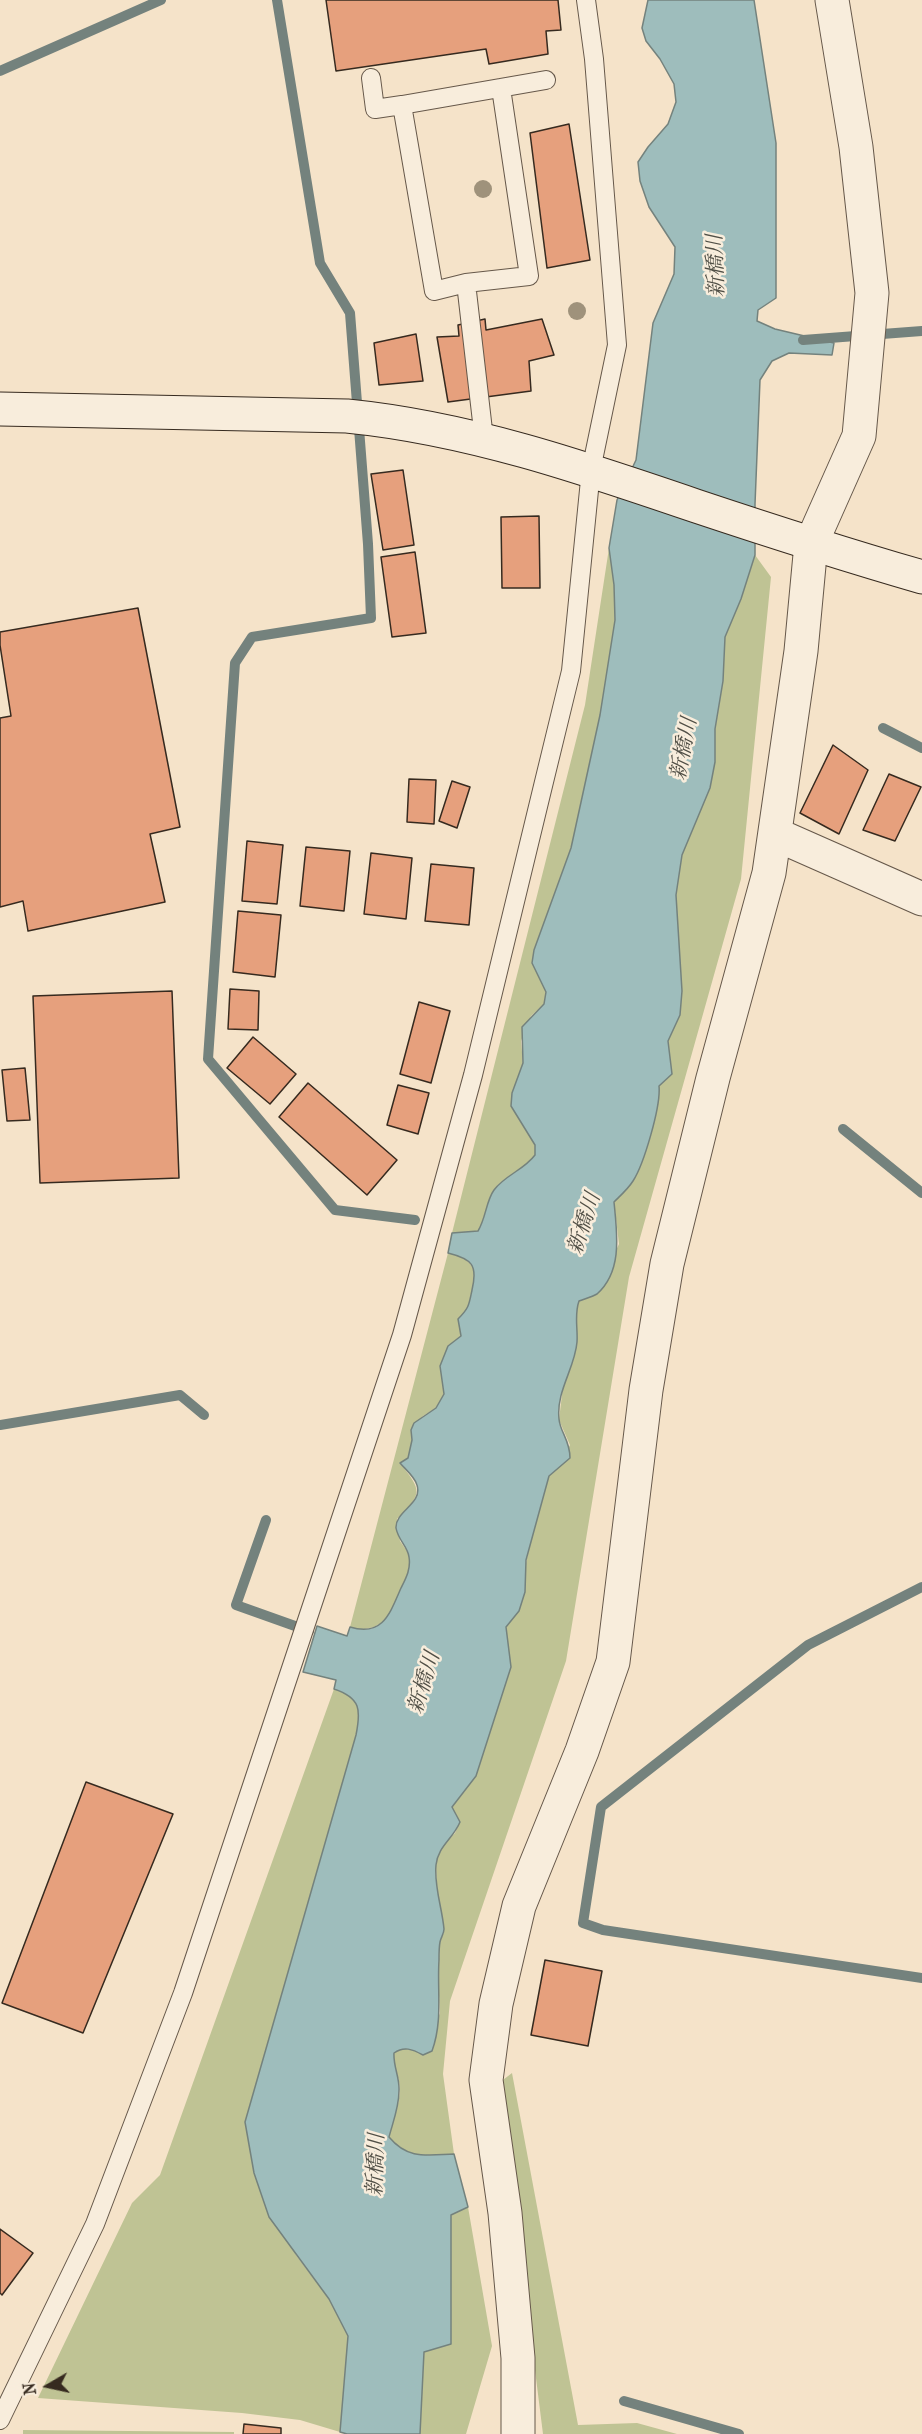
<!DOCTYPE html>
<html>
<head>
<meta charset="utf-8">
<style>
	body { margin:0 }
	#map { position:relative; width:922px; height:2434px; overflow:hidden; background:#f5e3c9; font-family:"IM FELL French Canon",serif }
	canvas { display:block }
	.north { position:absolute; left:18px; top:2356px; width:60px; height:60px; -webkit-text-stroke:4px #f8eddc; paint-order:stroke; rotate:261deg; font-size:16px; font-weight:700; line-height:24px; text-align:center; color:#362a1f }
	.north::after { content:''; display:block; margin:auto; width:21px; height:27px; background:#362a1f; clip-path:polygon(50% 0,100% 100%,50% 72%,0 100%) }
</style>
</head>
<body>
<div id="map">
<canvas width="922" height="2434"></canvas>
<div class="north">N</div>
</div>
<script>
const g = document.querySelector('canvas').getContext('2d');
g.lineJoin = 'round';
function fill(path, color) { g.fillStyle = color; g.fill(path, 'evenodd'); }
function strokePath(path, color, width, dash) { g.strokeStyle = color; g.lineWidth = width; g.lineCap = dash ? 'butt' : 'round'; g.setLineDash(dash || []); g.stroke(path); }
function drawText(font, color, halo, rows, align = 'center') {
  g.font = font + ' "IM FELL French Canon","Noto Serif JP",serif'; g.lineWidth = 5; g.setLineDash([]); g.textBaseline = 'middle'; g.strokeStyle = halo; g.fillStyle = color; for (const [text, x, y, turn = 0] of rows) {
    g.save(); g.translate(x, y); g.rotate((+turn || 0) * Math.PI / 180); g.textAlign = isNaN(turn) ? turn : align; if (halo) g.strokeText(text, 0, 0); g.fillText(text, 0, 0); g.restore();
  }
}
const green = new Path2D(`
	M609,548L614,585L615,620L600,715L571,848L534,950L532,963L547,992L544,1004L531,1016L521,1041L523,1063L512,1093L511,1106L535,1145V1156C524,1170 505,1175 494,1190C486,1201 486,1219 478,1231L452,1233L585,705Z
	M755,555L771,577L741,879L629,1277L566,1661L450,2001L443,2074L454,2154C427,2155 408,2160 388,2137C393,2122 399,2106 400,2090C400,2078 393,2066 394,2053C404,2046 412,2049 423,2055L440,2013L438,1977L440,1942L444,1932L437,1888L436,1866L439,1849L455,1833L460,1822L452,1807L467,1788L511,1667L506,1627C531,1597 520,1590 527,1558C533,1530 541,1503 549,1476L557,1469L570,1445L559,1420L563,1386L577,1344L575,1311L579,1301L596,1294L619,1244L614,1202L633,1181L659,1086L672,1074L668,1041L680,1015L682,991L676,895L682,855L710,787L715,762V729L723,681L725,637L741,599Z
	M448,1253C461,1256 469,1259 476,1273L461,1336L448,1346L441,1366L444,1394L436,1408L423,1416L411,1430L412,1440L408,1458L400,1463C422,1491 423,1493 397,1519L400,1541L409,1554V1570L388,1619L374,1627L360,1630L350,1627Z
	M334,1689C361,1698 361,1710 356,1735L245,2122L296,2255L329,2299L348,2336L340,2432L300,2420L242,2413L38,2398L132,2203L160,2175Z
	M512,2073L578,2425L637,2423L677,2434H543L499,2083Z
	M468,2207L492,2346L466,2434H420L424,2352L451,2344V2215Z
	M23,2430L234,2432V2434H23Z`);
const water = new Path2D(`
	M648,0H754L776,143V298L758,310L757,321L775,329L834,343L832,355L789,353L772,361L760,380L755,504V555L741,599L725,637L723,681L715,729V762L710,788L682,855L676,895L682,991L680,1015L668,1041L672,1074L659,1086C661,1106 644,1164 633,1181C628,1189 620,1196 614,1202C617,1233 623,1271 597,1294C592,1297 584,1299 579,1301C574,1315 578,1328 577,1342C575,1368 556,1391 559,1419C560,1432 570,1440 570,1458L549,1476L526,1560L525,1592L519,1611L506,1627L511,1667L476,1776L452,1807L460,1822C453,1839 438,1846 436,1865C434,1887 442,1907 444,1929C444,1934 441,1937 440,1942C439,1947 439,1954 439,1960C437,1991 443,2021 432,2051L423,2055C412,2049 404,2046 394,2053C393,2066 400,2078 399,2091C399,2107 393,2122 389,2137C408,2160 427,2155 454,2154L468,2207L451,2215V2344L424,2352L420,2434H347L340,2432L348,2336L329,2299L269,2217L254,2173L245,2122L356,1735C361,1710 361,1698 334,1689L336,1680L303,1672L317,1626L347,1636L350,1627C383,1637 390,1613 401,1588C406,1578 411,1569 409,1557C408,1547 398,1540 396,1528C395,1511 423,1504 417,1485C415,1477 405,1469 400,1463L408,1458L412,1440L411,1430L414,1423L436,1408L444,1394L440,1366L448,1346L461,1336L458,1319C469,1308 469,1305 472,1290C478,1265 472,1259 448,1253L452,1233L478,1231C486,1218 486,1201 494,1190C505,1175 524,1170 535,1155V1145L511,1106L512,1093L523,1063L522,1027L544,1004L546,992L532,963L534,950L571,848L600,715L615,620L614,585L609,548L617,500L636,460L653,323L674,274L675,247L649,207L640,181L638,162L648,147L668,124L676,102L674,84L660,59L646,41L642,28Z`);
const stream = new Path2D(`
	M277,0L320,263L350,313L368,544L371,618L252,637L235,663L208,1059L335,1210L415,1220
	M0,71L161,0
	M803,340L922,331
	M883,728L922,748
	M843,1129L922,1193
	M0,1425L180,1395L204,1415
	M266,1520L236,1605L309,1631
	M922,1587L808,1645L601,1807L583,1923L603,1930L922,1978
	M624,2401L739,2434`);
const building = new Path2D(`
	M326,0H558L561,30L546,31L548,54L489,64L486,49L336,71Z
	M569,124L590,260L547,268L530,133Z
	M485,319L486,330L542,319L554,355L529,361L531,391L448,402L437,337L459,336L458,325Z
	M416,334L423,381L379,385L374,343Z
	M403,470L414,545L383,550L371,474Z
	M539,516L540,588H502L501,517Z
	M415,552L426,633L392,637L381,557Z
	M138,608L180,827L150,834L165,902L28,931L23,901L0,907V718L11,716L0,645V632Z
	M833,745L868,770L839,834L800,813Z
	M889,774L921,787L895,841L863,830Z
	M409,779L436,780L434,824L407,822Z
	M452,781L470,787L457,828L439,821Z
	M247,841L283,845L277,904L242,901Z
	M306,847L350,851L344,911L300,906Z
	M371,853L412,858L406,919L364,914Z
	M431,864L474,868L469,925L425,921Z
	M238,911L281,915L275,977L233,972Z
	M230,989L259,991L258,1030L228,1029Z
	M172,991L179,1178L40,1183L33,996Z
	M419,1002L450,1011L431,1083L400,1074Z
	M253,1037L296,1074L270,1104L227,1068Z
	M25,1068L30,1120L7,1121L2,1070Z
	M308,1083L397,1160L367,1195L279,1117Z
	M398,1085L429,1093L418,1134L387,1125Z
	M86,1782L173,1814L83,2033L2,2003Z
	M545,1960L602,1971L588,2046L531,2035Z
	M0,2229L33,2253L2,2295L0,2293Z
	M244,2424L281,2428V2434H243Z`);
const lane = new Path2D(`
	M371,78L375,109L402,105
	M466,283L529,276L501,88
	M484,439L466,283L434,291L402,105L546,80
	M0,2420L95,2224L183,1993L402,1335L473,1075L543,786L571,671L591,470L617,345L594,59L586,0`);
const street = new Path2D(`
	M775,834L922,899
	M518,2434V2358L505,2213L486,2080L496,2004L519,1906L582,1751L613,1662L646,1390L667,1264L713,1078L769,873L801,651L811,544L859,436L872,293L856,147L832,0`);
const secondary = new Path2D(`
	M0,409L347,416C468,428 582,467 696,506C771,531 846,555 922,577`);
const trees = [
	[483,189],
	[577,311]
];
const waterNames = [
	["新橋川",717,266,-92],
	["新橋川",685,749,-79],
	["新橋川",585,1224,-72],
	["新橋川",425,1683,-73],
	["新橋川",377,2165,-88]
];
fill(green, '#bfc394');
fill(water, '#9ebdbc');
strokePath(water, '#74827d', 1.5);
strokePath(stream, '#74827d', 10);
fill(building, '#e6a07d');
strokePath(building, '#362a1f', 1.5);
strokePath(lane, '#66584a', 20);
strokePath(street, '#66584a', 35);
strokePath(secondary, '#362a1f', 35);
strokePath(lane, '#f8eddc', 18);
strokePath(street, '#f8eddc', 33);
strokePath(secondary, '#f8eddc', 33);
g.fillStyle = '#9f927b';
for (const [x, y] of trees) { g.beginPath(); g.arc(x, y, 9, 0, 2 * Math.PI); g.fill(); }
drawText('italic 21px', '#504f46', '#f8eddc', waterNames);
</script>
</body>
</html>
